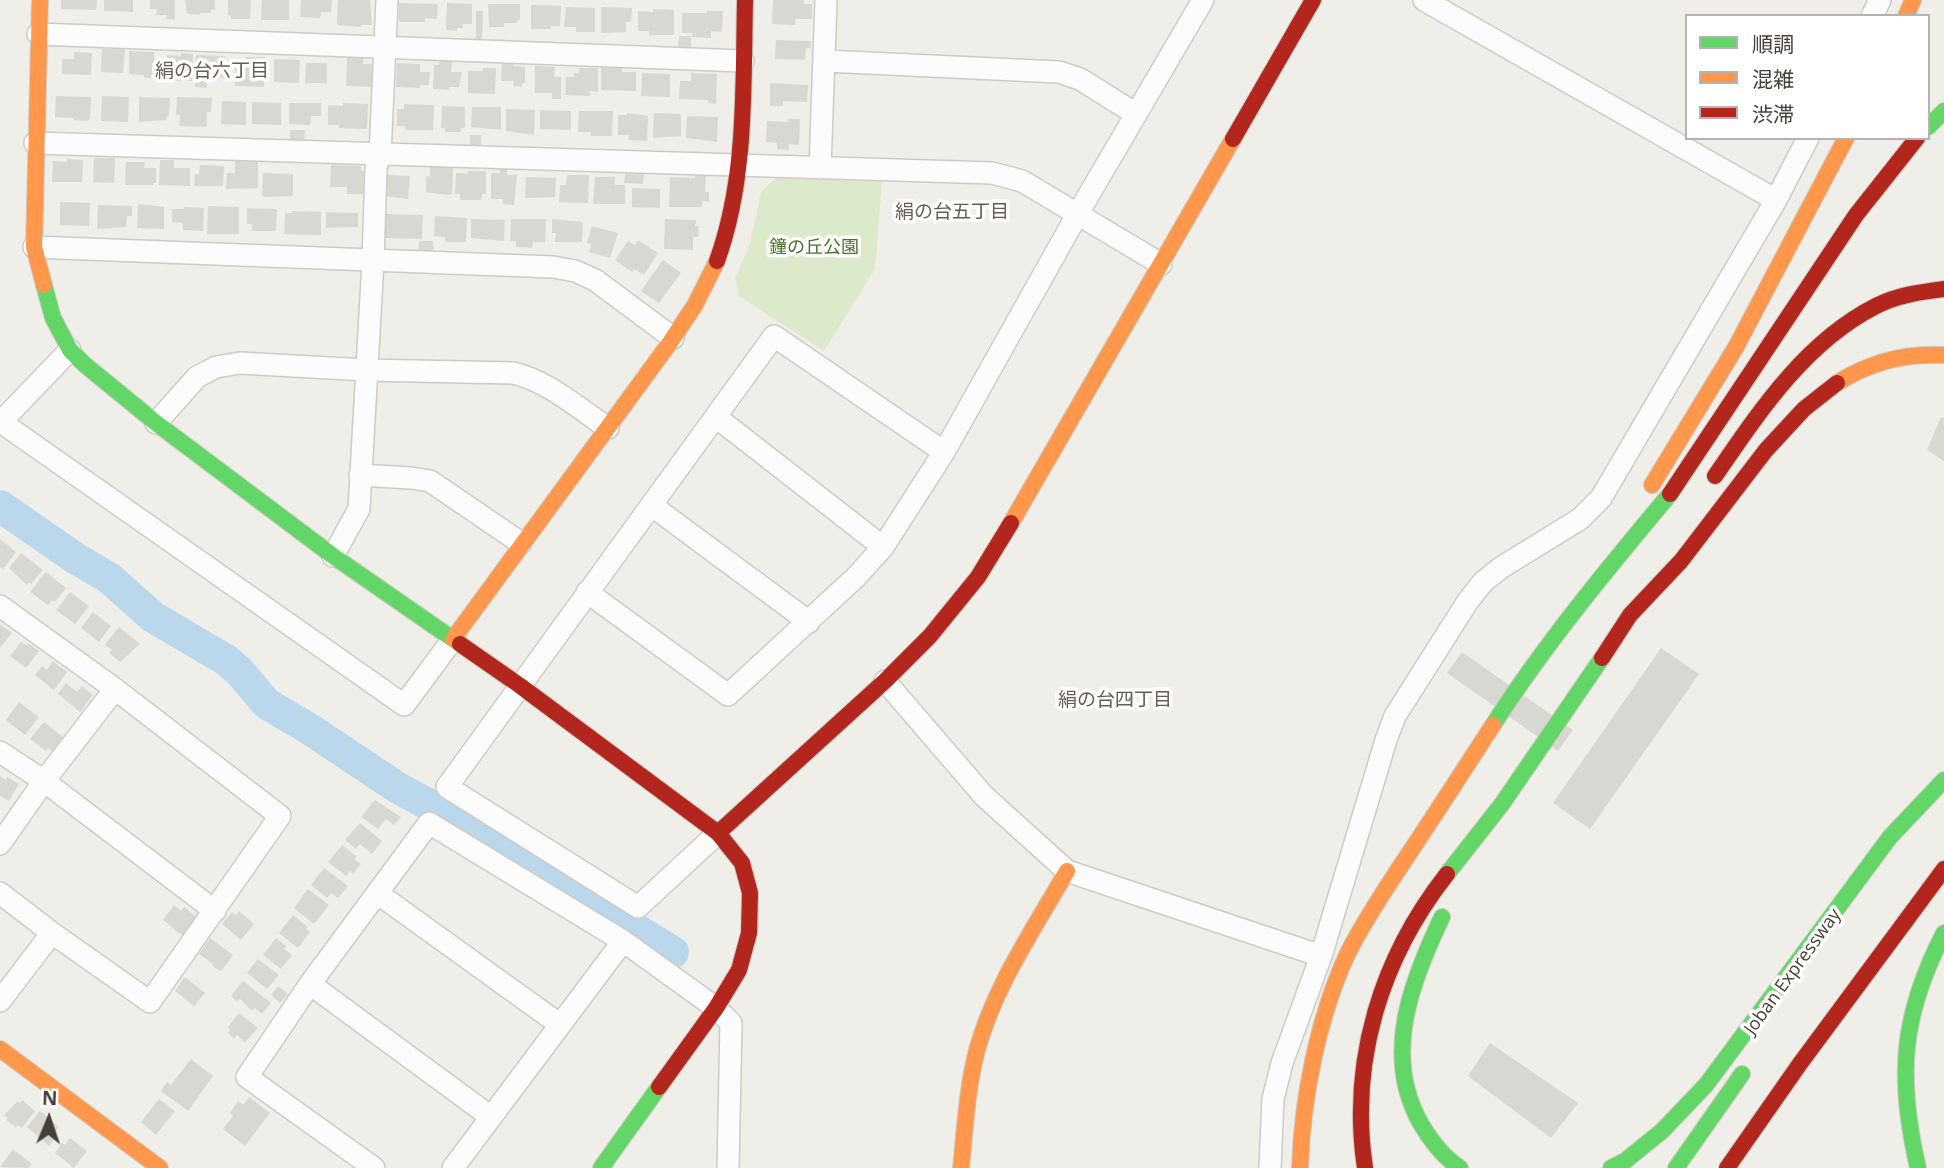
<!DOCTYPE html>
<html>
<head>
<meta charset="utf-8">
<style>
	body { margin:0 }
	#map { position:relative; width:1944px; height:1168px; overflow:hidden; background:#efeee9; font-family:"Open Sans","Noto Sans JP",sans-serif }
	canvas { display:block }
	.legend { position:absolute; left:1685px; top:14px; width:245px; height:126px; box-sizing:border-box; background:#fff; border:2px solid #b5b2af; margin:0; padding:9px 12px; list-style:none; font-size:21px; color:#453f36 }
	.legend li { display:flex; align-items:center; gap:14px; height:35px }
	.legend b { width:35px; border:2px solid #b5b2af }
	.north { position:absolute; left:14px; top:1084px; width:70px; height:70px; -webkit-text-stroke:5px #fff; paint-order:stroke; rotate:2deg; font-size:19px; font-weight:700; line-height:28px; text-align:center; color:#453f36 }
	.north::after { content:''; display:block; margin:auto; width:24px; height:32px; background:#453f36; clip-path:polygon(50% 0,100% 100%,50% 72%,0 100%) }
</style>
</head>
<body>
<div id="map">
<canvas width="1944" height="1168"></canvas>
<ul class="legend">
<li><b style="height:9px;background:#63d668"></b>順調</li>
<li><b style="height:9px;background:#ff974d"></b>混雑</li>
<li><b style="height:9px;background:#b3261e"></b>渋滞</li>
</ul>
<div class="north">N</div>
</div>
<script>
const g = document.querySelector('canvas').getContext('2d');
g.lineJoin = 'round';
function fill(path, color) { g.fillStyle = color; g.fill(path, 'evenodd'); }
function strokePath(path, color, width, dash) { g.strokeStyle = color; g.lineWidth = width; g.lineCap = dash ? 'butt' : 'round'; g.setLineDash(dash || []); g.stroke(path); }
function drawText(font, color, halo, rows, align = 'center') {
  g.font = font + ' "Open Sans","Noto Sans JP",sans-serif'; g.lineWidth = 7; g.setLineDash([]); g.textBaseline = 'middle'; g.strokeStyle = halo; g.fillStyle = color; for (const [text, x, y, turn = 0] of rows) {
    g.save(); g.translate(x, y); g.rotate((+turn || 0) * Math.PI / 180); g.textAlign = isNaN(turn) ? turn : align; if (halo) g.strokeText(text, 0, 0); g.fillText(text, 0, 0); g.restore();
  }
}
const green = new Path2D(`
	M777,177L882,182L875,269L824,351L739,296L735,278L750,244L761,192Z`);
const river = new Path2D(`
	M0,506L75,558L109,578L153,617L226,660L239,671L267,704L308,728L398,788L528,858L600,907L673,952`);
const building = new Path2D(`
	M61,0H97L96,10L61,9Z
	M104,0H133V12L104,11Z
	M150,0H175V20L166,19L167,15H156L157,9H150Z
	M185,0H215V10H211V13H200V15L187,14Z
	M228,0H251L250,19H231V16L228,15Z
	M262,0H289V20H261Z
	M301,0H332L331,12H321L320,18L300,17Z
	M338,0H370L372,25H361V27L337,25Z
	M773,0H804V4H812V19H796L795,25L772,24Z
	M399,3L438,4L437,19L425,18V22H399Z
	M447,3L472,4V24H463V28H457V31L446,30Z
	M488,4H520V20H517V23H504V27H489Z
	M531,5L561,6L560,26H551V29H531Z
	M566,7L595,8V32H576V27H564Z
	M601,7L632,8L631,22H626V32L601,33Z
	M653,9L674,10V35H649V31H638V11L653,12Z
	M476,11H483L482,40H476Z
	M707,11H723L722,32L711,31V38L692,37V33H682V13H707Z
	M679,36H691V48H678Z
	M776,40L811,41V48H806L805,60L775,59Z
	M102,49H125L123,73L101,72Z
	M129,51L154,52V75H151V78H144V75L129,74Z
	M74,52L92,53L91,75L62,74V59H74Z
	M181,53L193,54L192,81L167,80V74H162L163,60H167V55L181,56Z
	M196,55L225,56L224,78H207V88L195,87Z
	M246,57H265L264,87L235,86V67H246Z
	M347,57H363V64H373V87L346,86Z
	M274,59L300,60L299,83L274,82Z
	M440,61H452L451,72H462L459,87H449V90L433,89L434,65H439Z
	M502,62H514V66L525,67V83H522V87L513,86L514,81H501Z
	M306,63H327V83H305Z
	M397,63L420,64V72H430L429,85H420V88L396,87Z
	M535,66L555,67L554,77H561V99H552V93H535Z
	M483,68H496L495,94L468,93V71H483Z
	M579,68H598V92L590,91V96L565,95L566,77H574V73H579Z
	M601,68H622V72H636V91L601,90Z
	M642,73L670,74V97L641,96Z
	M691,73L717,74L716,104L708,103V100L679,99L680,81H691Z
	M770,83L808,85L807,102L783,101V106H770Z
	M56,96L91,97L90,118L88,121L74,120V118L55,117Z
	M102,96L129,97L128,122L101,121Z
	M139,97L170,98L169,116H167L166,120L139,122Z
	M177,97L212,98L211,112H207V127L179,126L180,115H176Z
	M222,101L246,102V125L221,124Z
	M252,102L281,103V125L252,124Z
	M289,103H321V116H311L310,125L289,124Z
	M343,103L368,104L367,129L339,128V125H328V105L343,106Z
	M404,104L434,105L433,130H405V126H397V109H404Z
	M442,106L465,107V128H461V132H445V128H441Z
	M472,107H501V130L471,127Z
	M506,109L535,110L534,135L506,131Z
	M540,110L571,111V130L540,129Z
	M579,111H613L612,136H591V132H578Z
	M627,113L648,116L647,141L628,140L629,135H618V115H627Z
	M654,113L681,114V136L653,138Z
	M687,116L718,117L717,142L686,138Z
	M788,119H800L799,145L789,144V150L777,149V143L766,142L767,121L788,122Z
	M290,130H305L304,142L290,141Z
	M470,135H481V147H470Z
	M94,158H115L114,183L93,182Z
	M67,159L83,160L82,182H52L53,161L67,162Z
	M160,160H174V168H190V186L159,185Z
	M235,161L258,162V188L226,189L227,173H235Z
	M126,162H145L144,168H156V183H153V185H125Z
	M200,165L224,166L223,186H194L195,174H199Z
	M331,165L361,166V171H364L363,194H347V187H330Z
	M430,166L453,167L452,193L450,195L426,192V176L430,177Z
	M500,169H507V175H517L514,205L503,204V199H491V173H500Z
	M468,171H486V194H482L481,200H460V194H455L456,173L468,174Z
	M263,173L293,174V196L264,197L262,195Z
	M625,174H644L643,184L624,183Z
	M385,175L410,176L408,199L384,196Z
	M567,175H589L588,203L559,202L560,185H566Z
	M695,175L706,176L705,192H709V202L702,201V207H669L670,177L695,178Z
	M526,177L556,178L555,197L525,198Z
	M595,177H615V185H625V204H593Z
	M632,188L660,189V208L632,207Z
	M60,202L90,203L89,226L60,225Z
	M138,204L164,207V229L137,228Z
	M98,205L132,206V216H127L126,227L97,229Z
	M208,206L239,207V234H207Z
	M184,207L204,208L203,231L183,230V223L172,222V209H184Z
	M247,208L277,209L276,231H252V224H247Z
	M292,211L321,212V235L284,234L285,213H292Z
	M326,212L358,213V227L326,228Z
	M386,214L423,215L422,239L385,238Z
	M435,216L467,218L466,242H445V237L434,236Z
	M471,219L505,220L504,241L471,238Z
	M511,219H546L545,242H533L532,248L516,247V241H510Z
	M552,219L583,222L582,242H555L556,233H552Z
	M665,219L696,220L695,226H699L698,237H693V250L664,249Z
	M592,226L618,233L610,258L589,252L591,244L587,243Z
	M638,240L658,253L644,275L634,269L632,272L615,260L628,241L635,245Z
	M419,241H433V254L418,253Z
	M663,260L681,273L659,303L641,291Z
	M1941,417L1944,418V461L1927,450Z
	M0,539L16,552L3,569L0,567Z
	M21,553L43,570L31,584L29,582L27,585L9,568Z
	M46,572L66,588L55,602L52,600L48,605L30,592Z
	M70,592L89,606L75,624L56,610Z
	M93,612L111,626L99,642L81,628Z
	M0,624L12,633L0,648Z
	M119,627L140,644L120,662L109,653L112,650L105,645Z
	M21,642L26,645L28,643L39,651L26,668L10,656Z
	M1661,648L1699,674L1590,829L1553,803Z
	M1462,652L1573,730L1558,751L1447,673Z
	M53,661L67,672L54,690L35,675L42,666L47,670Z
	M66,683L77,692L82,686L93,695L80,712L58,694Z
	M19,702L39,717L25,735L6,720Z
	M44,722L63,737L52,751L48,748L46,751L30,739Z
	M0,776L6,780L7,777L19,784L9,801L0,796Z
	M375,800L401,817L394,825L386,819L378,829L361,817Z
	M360,823L382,841L372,854L360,844L356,849L345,840Z
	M342,845L357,857L354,859L361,864L353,874L350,871L346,876L328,862Z
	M324,868L348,886L338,898L331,893L327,898L311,885Z
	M308,889L329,905L314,924L294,908Z
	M174,905L181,911L184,907L198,918L183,936L163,920Z
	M239,911L254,924L241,940L222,924L232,912L236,915Z
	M293,915L308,927L306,929L310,932L298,948L279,933Z
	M210,938L233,955L221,971L212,966L213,964L199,954Z
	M276,938L286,946L284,949L292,955L281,969L263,955Z
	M258,959L279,975L267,989L247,973Z
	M185,977L205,993L194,1006L175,991Z
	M243,981L271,1003L262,1014L254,1008L252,1011L240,999L237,1001L231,996Z
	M278,986L288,994L280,1003L271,995Z
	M239,1013L258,1028L245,1042L237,1035L234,1039L228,1033L230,1030L228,1027Z
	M1490,1043L1578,1103L1551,1138L1468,1076Z
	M191,1059L213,1076L188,1111L161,1091L167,1082L171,1085Z
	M249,1097L270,1113L245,1146L223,1129L233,1116L230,1113L238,1101L243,1105Z
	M159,1099L175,1111L156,1135L141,1122Z
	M22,1100L35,1111L22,1128L18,1125L16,1127L6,1120L8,1118L4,1115L18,1101L20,1103Z
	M40,1111L59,1127L52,1135L56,1138L49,1146L27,1127Z
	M70,1138L87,1151L74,1168L55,1153L62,1143L65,1145Z
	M13,1149L32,1164L28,1168L0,1167Z`);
const street = new Path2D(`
	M1424,0L1776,200
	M1872,16L1880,0
	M38,34L743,61
	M825,61L1059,72L1080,79L1136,114
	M35,143L992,173L1022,181L1161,264
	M820,168L826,0
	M34,247L553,267L575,271L595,280L673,338
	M70,350L1,422L404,705L453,639
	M716,417L883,547
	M156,423L197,377L216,367L240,363L366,370L513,373C548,381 578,408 608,428
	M360,475L411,478L430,481L521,543
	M651,505L809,622
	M333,556L359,509L373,261L376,168L380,155L387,0
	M587,592L728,695L856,577L883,547L944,452L1077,215L1203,0
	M0,606L115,689L280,816L150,1002L52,933L0,893
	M885,681L984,796L1067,871L1321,956
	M0,752L44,781L215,911
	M718,833L638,907L447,787L774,336L944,452
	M0,844L44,781L115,689
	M377,893L559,1024
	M310,984L491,1117
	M0,1001L52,933
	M374,1168L247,1077L310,984L429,823L623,941L716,1008L731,1023L728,1168
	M453,1168L623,941
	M1270,1168L1273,1099L1282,1063L1321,956L1386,740L1395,716L1468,601L1483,582L1502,567L1580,519L1601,498L1776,200L1808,138`);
const fast = new Path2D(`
	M1928,127L1944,111
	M44,285L53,318L70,350L84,364L156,423L333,556L460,644
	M1493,725C1545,644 1608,568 1670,494
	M1447,874L1502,804L1602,658
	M1442,917C1411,982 1382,1056 1421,1124C1431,1141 1443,1157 1460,1168
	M601,1168L659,1087
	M1611,1168L1625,1161L1662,1131L1706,1085L1890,837L1944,780
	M1676,1168L1742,1074
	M1918,1168C1897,1077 1901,1016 1944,933`);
const slow = new Path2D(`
	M40,0L34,247L44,285
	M1906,16L1913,0
	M1837,383C1870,362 1905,353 1944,355
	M1652,485L1736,347L1846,138
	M1011,523L1233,139
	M453,639L669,344L695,305L717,261
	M0,1049L160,1168
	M961,1168C965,1129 967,1088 977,1050C995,985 1034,929 1067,871
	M1300,1168C1302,1099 1318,1018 1347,955C1362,924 1383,893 1402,864C1433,818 1463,771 1493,725`);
const jam = new Path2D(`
	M1233,139L1313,0
	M717,261C747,178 743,87 745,0
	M1715,476C1759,412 1805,342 1876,306C1897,295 1921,292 1944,289
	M1670,494L1856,215L1917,138
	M460,644L519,685L718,833L742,863L750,893L749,933L739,970L716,1008L659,1087
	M1602,658L1630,615L1681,561L1766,450L1804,409L1837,383
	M718,833L885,681L930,636L978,577L1011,523
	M1365,1168C1349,1061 1381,958 1447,874
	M1727,1168L1799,1065L1944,869`);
const parkNames = [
	["鐘の丘公園",814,248]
];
const streetNames = [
	["Joban Expressway",1793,972,-54]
];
const neighbourhoodNames = [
	["絹の台六丁目",212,72],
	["絹の台五丁目",952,213],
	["絹の台四丁目",1115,701]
];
fill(green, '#dce9ca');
strokePath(river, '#bad7ec', 32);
fill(building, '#d9d7d2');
strokePath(street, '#cdcbc7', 24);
strokePath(fast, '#cecbc0', 18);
strokePath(slow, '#cecbc0', 18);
strokePath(jam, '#cecbc0', 18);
strokePath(street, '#fdfcfc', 21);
strokePath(fast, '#63d668', 16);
strokePath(slow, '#ff974d', 16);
strokePath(jam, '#b3261e', 16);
drawText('18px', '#44742b', '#fff', parkNames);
drawText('18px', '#453f36', '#fff', streetNames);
drawText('19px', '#675d4d', '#fff', neighbourhoodNames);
</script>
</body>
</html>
